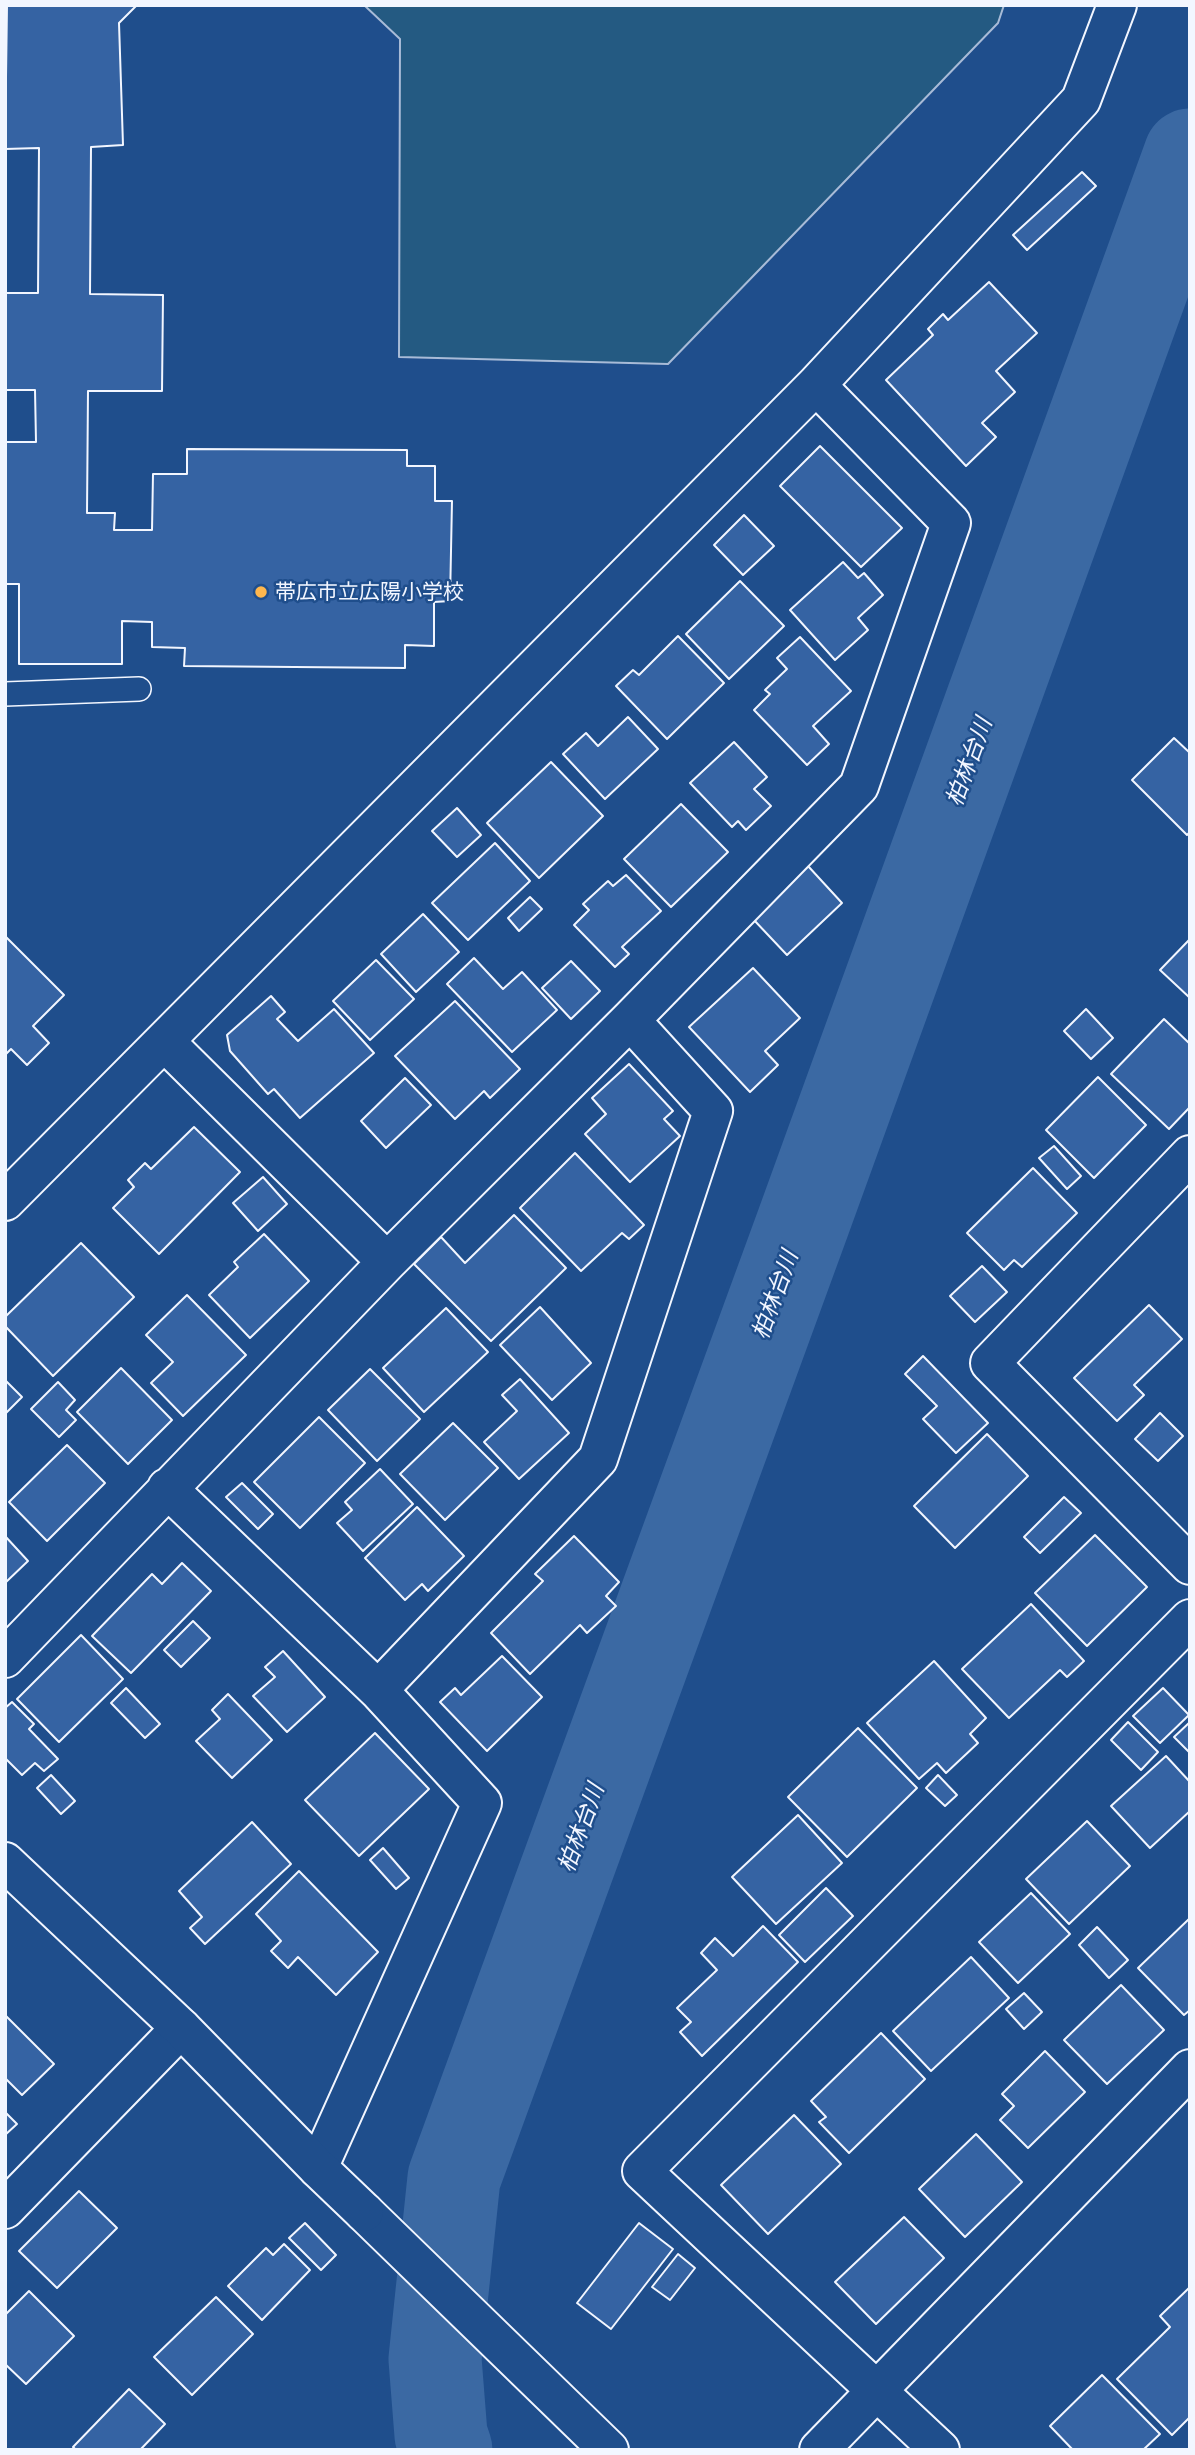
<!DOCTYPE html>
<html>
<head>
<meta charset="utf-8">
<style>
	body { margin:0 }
	#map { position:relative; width:1195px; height:2455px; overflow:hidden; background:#1f4e8c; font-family:"Exo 2",sans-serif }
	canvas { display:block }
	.frame { position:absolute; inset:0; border:7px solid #f2f6ff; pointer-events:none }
</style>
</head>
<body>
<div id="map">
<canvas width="1195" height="2455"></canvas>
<div class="frame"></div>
</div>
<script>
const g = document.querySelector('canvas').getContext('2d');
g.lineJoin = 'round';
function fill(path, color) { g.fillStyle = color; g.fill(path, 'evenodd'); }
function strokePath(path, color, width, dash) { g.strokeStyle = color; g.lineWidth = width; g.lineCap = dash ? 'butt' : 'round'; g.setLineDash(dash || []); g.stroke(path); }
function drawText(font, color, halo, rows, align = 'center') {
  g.font = font + ' "Exo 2","Noto Sans JP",sans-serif'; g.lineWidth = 5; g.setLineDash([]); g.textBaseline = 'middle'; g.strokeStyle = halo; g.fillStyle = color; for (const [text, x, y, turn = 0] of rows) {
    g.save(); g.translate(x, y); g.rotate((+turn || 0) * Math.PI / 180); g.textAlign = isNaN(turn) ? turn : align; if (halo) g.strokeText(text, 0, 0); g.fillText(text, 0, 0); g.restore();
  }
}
const green = new Path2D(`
	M364,5H1004L998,23L668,364L399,357L400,39Z`);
const river = new Path2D(`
	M446,2450L441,2435L435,2359L454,2178L803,1223L1190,155`);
const building = new Path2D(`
	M7,5H137L119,23L123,145L91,147L90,294L163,295L162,391H88L87,513H115L114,530H152L153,474H187V449L407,450V466H435V501H452L450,601L434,602V646L405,645V668L184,666L185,648L152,647V622L122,621V664H19V584H5V442H36L35,390H5V293H38L39,148L5,149Z
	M1082,172L1096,186L1027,250L1013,235Z
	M989,282L1037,333L996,371L1015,392L982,423L996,437L966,466L886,380L933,335L928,329L943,314L948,320Z
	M820,446L902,528L861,567L780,486Z
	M744,515L774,546L743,575L714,545Z
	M843,562L858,578L864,573L883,595L858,618L868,630L835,660L790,610Z
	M740,581L784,626L729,679L686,634Z
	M678,636L724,683L667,739L616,686L633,670L639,675Z
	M800,637L851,691L813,726L829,744L807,765L754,710L770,694L765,690L787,669L777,658Z
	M628,717L658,749L605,799L563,754L586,733L598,746Z
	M1174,738L1190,753V832L1187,835L1132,780Z
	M734,742L767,777L754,789L771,806L746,830L738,821L732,827L690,783Z
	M551,762L603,816L539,878L487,823Z
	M681,804L728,852L671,907L624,859Z
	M457,808L481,835L457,857L432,831Z
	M495,843L530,881L468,940L432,903Z
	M808,866L842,903L787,955L753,919Z
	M626,875L661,911L622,947L629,954L615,967L574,925L589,910L583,904L608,881L613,886Z
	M530,897L542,909L519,931L508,918Z
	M423,914L459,952L416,992L381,954Z
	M5,936L64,995L33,1026L49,1043L27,1065L11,1049L5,1055Z
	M1190,939V998L1160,970Z
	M474,958L503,989L522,972L557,1010L512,1052L447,984Z
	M376,960L414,999L370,1040L333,1001Z
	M571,961L600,991L571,1019L542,988Z
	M753,968L800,1018L765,1051L778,1065L750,1092L689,1027Z
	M271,996L285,1012L277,1019L298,1041L334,1009L374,1053L300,1118L274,1089L268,1094L230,1051L227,1035Z
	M455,1001L520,1069L490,1098L484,1091L455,1119L395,1056Z
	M1086,1009L1113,1038L1091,1059L1064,1031Z
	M1164,1019L1190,1044V1107L1169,1129L1111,1074Z
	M629,1064L673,1111L664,1119L680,1136L630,1182L585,1134L606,1114L592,1098Z
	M1098,1077L1146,1125L1094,1178L1046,1130Z
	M405,1078L431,1105L386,1148L361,1121Z
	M194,1127L240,1172L159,1254L113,1208L134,1187L128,1180L145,1163L151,1169Z
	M1054,1146L1081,1176L1067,1189L1039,1158Z
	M575,1153L644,1225L629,1239L622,1233L581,1271L520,1208Z
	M1033,1168L1077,1213L1022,1267L1014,1260L1004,1270L967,1233Z
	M263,1177L287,1204L258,1231L233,1203Z
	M514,1215L566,1268L491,1341L414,1264L441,1237L465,1263Z
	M264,1234L309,1281L250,1338L209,1295L238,1267L234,1262Z
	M81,1243L134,1297L53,1376L5,1326V1317Z
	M982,1266L1007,1292L975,1322L950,1296Z
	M187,1295L246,1355L183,1416L151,1383L173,1362L146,1335Z
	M1149,1305L1182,1339L1134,1385L1144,1395L1117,1421L1074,1378Z
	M540,1307L591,1363L552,1400L500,1345Z
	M446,1308L488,1352L424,1412L383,1368Z
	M923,1356L988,1423L956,1453L923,1419L937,1406L905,1374Z
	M121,1368L172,1420L128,1464L77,1412Z
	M370,1369L420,1419L377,1461L328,1410Z
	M520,1379L569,1433L519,1479L484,1442L517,1411L502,1395Z
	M5,1380L22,1397L5,1414Z
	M58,1382L75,1400L66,1410L76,1420L59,1437L31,1409Z
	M1160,1413L1183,1436L1158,1461L1135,1439Z
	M319,1417L365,1463L300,1528L254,1482Z
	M453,1423L498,1468L445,1520L400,1474Z
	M987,1434L1028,1476L955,1548L914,1506Z
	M67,1445L105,1483L47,1541L9,1502Z
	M380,1469L413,1504L363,1551L337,1523L352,1510L345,1502Z
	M242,1483L273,1514L258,1529L226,1497Z
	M1064,1497L1081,1513L1040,1553L1024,1537Z
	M417,1507L464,1556L428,1591L422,1584L405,1600L365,1558Z
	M1095,1535L1147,1587L1087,1646L1035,1593Z
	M5,1536L28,1561L5,1583Z
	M574,1536L619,1582L606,1596L616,1606L587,1633L580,1625L530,1674L491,1633L543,1581L535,1574Z
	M182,1563L211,1591L131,1673L92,1636L152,1574L162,1584Z
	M1031,1604L1084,1661L1067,1677L1060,1670L1009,1718L962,1669Z
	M193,1621L210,1638L181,1667L164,1650Z
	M81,1635L123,1679L59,1742L17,1699Z
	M283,1651L325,1697L287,1732L253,1696L275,1677L265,1667Z
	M502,1656L542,1697L487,1751L440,1702L455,1688L461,1695Z
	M934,1661L986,1718L970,1734L978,1743L946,1773L937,1763L919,1779L867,1723Z
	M126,1688L160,1724L145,1738L111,1703Z
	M1163,1688L1189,1715L1160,1743L1133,1716Z
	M228,1694L272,1740L232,1778L196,1741L220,1719L212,1710Z
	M12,1702L34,1724L29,1729L58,1759L44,1771L35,1763L22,1775L5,1758V1708Z
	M1128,1722L1158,1752L1141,1770L1111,1740Z
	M1190,1722V1753L1174,1737Z
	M858,1728L917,1788L847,1857L788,1797Z
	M375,1733L429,1789L359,1856L305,1800Z
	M1166,1756L1190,1782V1811L1150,1848L1111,1806Z
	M51,1775L75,1801L61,1814L37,1788Z
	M938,1775L957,1795L945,1806L926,1788Z
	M798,1815L842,1863L776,1924L732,1877Z
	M1087,1821L1130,1866L1069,1924L1026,1879Z
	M252,1822L291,1864L205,1944L190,1928L202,1917L179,1891Z
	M383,1848L409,1878L396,1889L370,1860Z
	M299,1871L378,1952L336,1995L298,1957L288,1968L271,1951L281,1941L256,1914Z
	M826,1888L853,1916L805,1962L779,1935Z
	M1031,1893L1070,1934L1018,1983L979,1942Z
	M1190,1918V2010L1184,2015L1138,1968Z
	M763,1926L798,1962L702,2056L680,2032L691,2022L677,2008L717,1970L701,1953L715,1938L733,1956Z
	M1097,1927L1128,1960L1109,1978L1079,1945Z
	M971,1957L1009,1998L931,2071L893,2031Z
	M1121,1985L1164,2030L1107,2084L1064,2040Z
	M1024,1993L1042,2012L1024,2029L1006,2009Z
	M5,2015L54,2064L22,2095L5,2078Z
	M881,2033L925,2079L849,2153L819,2122L826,2117L811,2101Z
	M1045,2051L1085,2092L1028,2148L1000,2120L1014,2106L1002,2094Z
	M5,2112L17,2124L5,2135Z
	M794,2115L841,2164L768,2234L721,2185Z
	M976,2134L1022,2182L965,2237L919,2189Z
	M79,2191L117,2228L57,2288L19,2251Z
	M904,2217L944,2258L876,2324L835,2282Z
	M305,2223L336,2255L321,2270L289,2238Z
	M639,2223L673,2249L611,2329L577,2303Z
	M284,2244L310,2270L262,2320L228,2286L266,2248L273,2255Z
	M678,2254L695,2268L670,2300L652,2287Z
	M1190,2287V2417L1172,2435L1117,2379L1170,2327L1160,2316Z
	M29,2291L74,2336L26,2384L5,2364V2315Z
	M216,2297L253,2334L192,2395L154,2357Z
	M1102,2375L1160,2434L1143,2450H1073L1050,2426Z
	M129,2389L165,2424L140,2450H76L73,2447Z`);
const lane = new Path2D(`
	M5,694L139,689`);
const street = new Path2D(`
	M164,1041L387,1262
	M1190,1155L990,1363L1190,1565
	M5,1201L816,385L1081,100L1117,5
	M167,1488L378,1690L482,1803L318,2168
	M5,1658L387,1262L630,1020L859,786L951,523L816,385
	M378,1690L598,1459L713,1111L630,1020
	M5,2209L181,2028
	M364,2212L609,2450
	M819,2450L1190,2069
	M940,2450L642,2171L1190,1619`);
const secondary = new Path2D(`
	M5,1862L181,2028L318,2168L364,2212`);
const markers = [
	[261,592,7,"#ffb74d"]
];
const poiNames = [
	["帯広市立広陽小学校",275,592]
];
const waterNames = [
	["柏林台川",969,762,-70],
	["柏林台川",775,1295,-70],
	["柏林台川",581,1828,-70]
];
fill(green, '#245a82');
strokePath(green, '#a8bbd7', 2);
strokePath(river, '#3b69a3', 93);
fill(building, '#3563a3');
strokePath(building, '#f2f6ff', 2);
strokePath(lane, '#f2f6ff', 26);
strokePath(street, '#f2f6ff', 42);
strokePath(secondary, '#f2f6ff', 42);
strokePath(lane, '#1f4e8c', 23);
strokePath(street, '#1f4e8c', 38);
strokePath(secondary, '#1f4e8c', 38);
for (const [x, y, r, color] of markers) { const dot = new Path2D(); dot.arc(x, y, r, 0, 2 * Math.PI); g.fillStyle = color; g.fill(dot); strokePath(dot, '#1f4e8c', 2.5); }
drawText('21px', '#f2f6ff', '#1f4e8c', poiNames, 'left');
drawText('italic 23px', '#f2f6ff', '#1f4e8c', waterNames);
</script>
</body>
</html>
